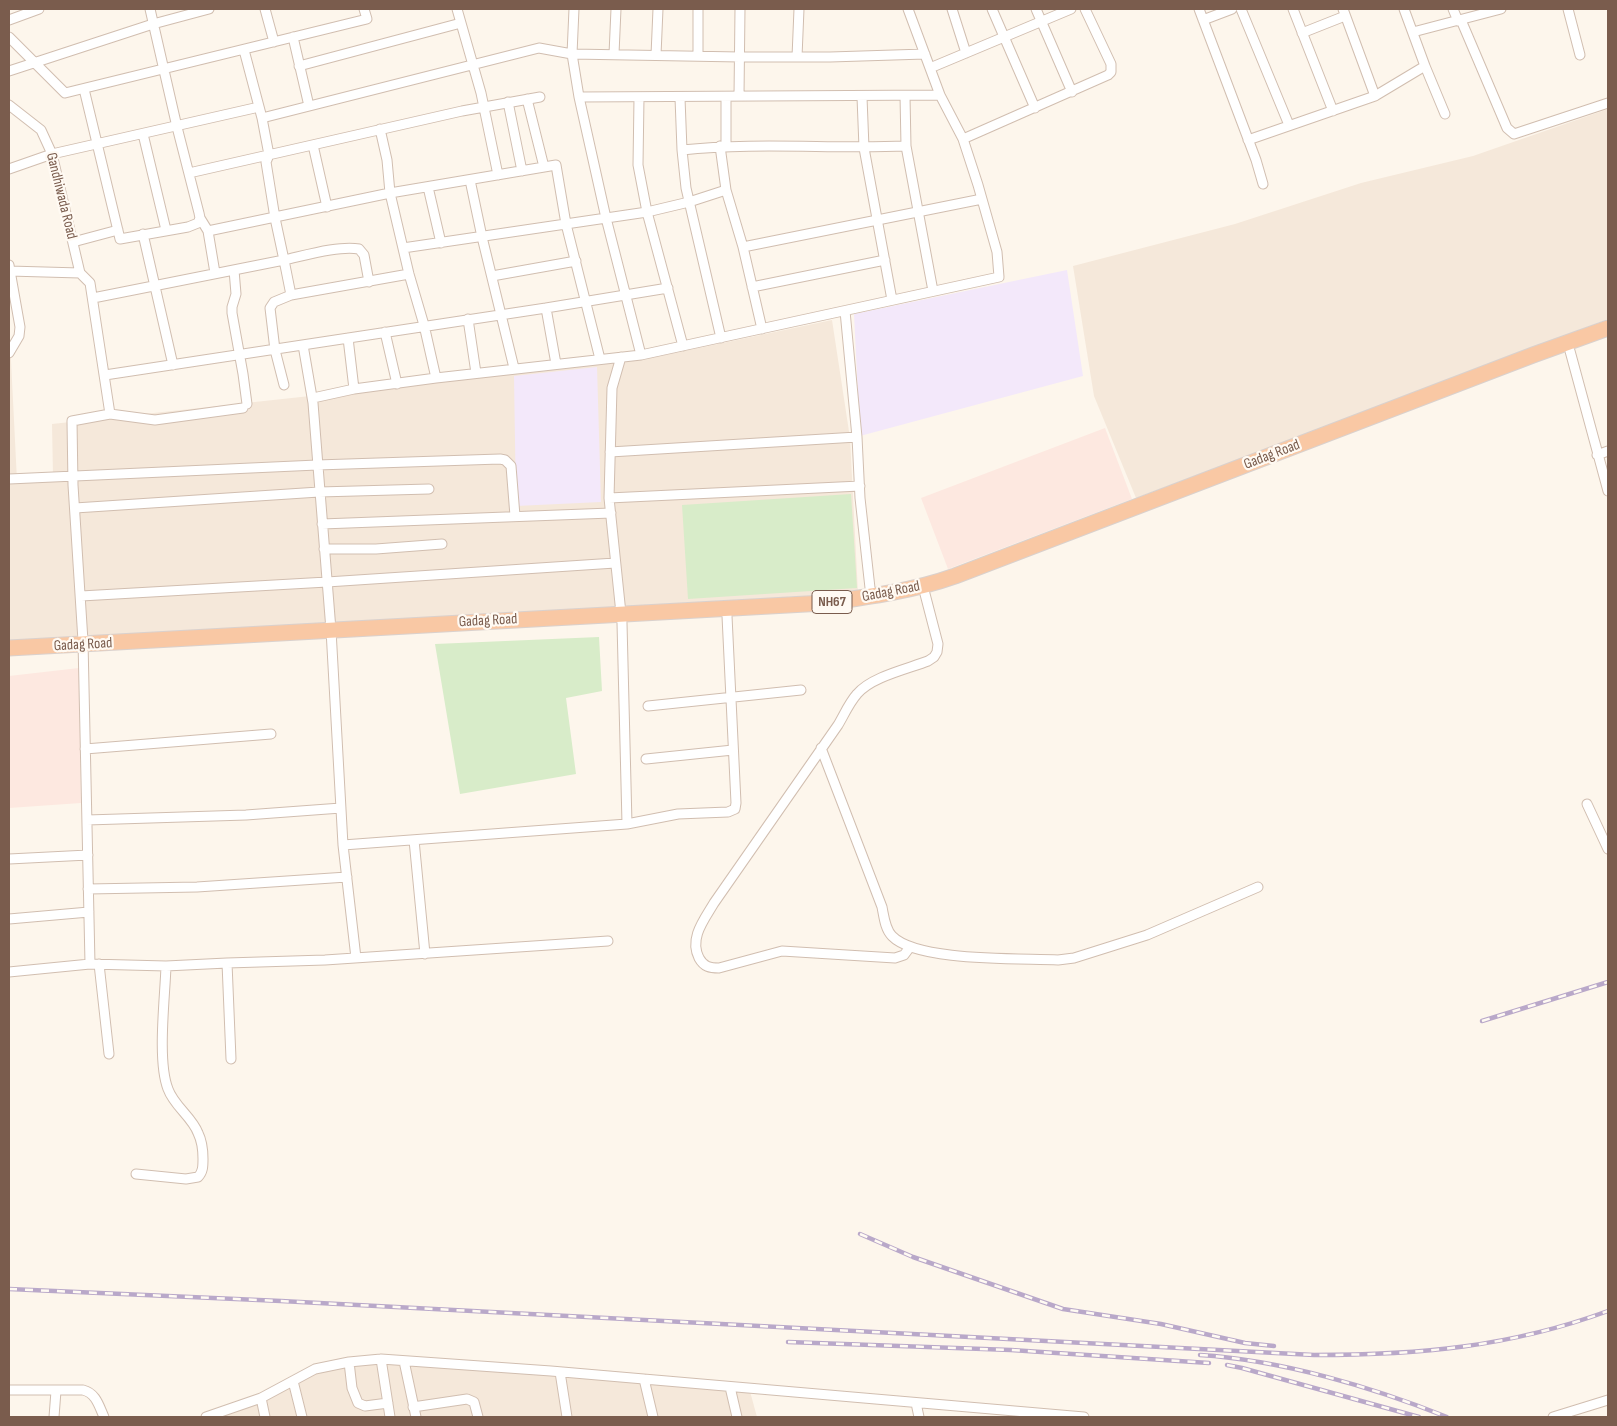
<!DOCTYPE html>
<html>
<head>
<meta charset="utf-8">
<style>
	body { margin:0 }
	#map { position:relative; width:1617px; height:1426px; overflow:hidden; background:#fdf6ec; font-family:"Sofia Sans Condensed",sans-serif }
	canvas { display:block }
	.frame { position:absolute; inset:0; border:10px solid #7a5c4d; pointer-events:none }
</style>
</head>
<body>
<div id="map">
<canvas width="1617" height="1426"></canvas>
<div class="frame"></div>
</div>
<script>
const g = document.querySelector('canvas').getContext('2d');
g.lineJoin = 'round';
function fill(path, color) { g.fillStyle = color; g.fill(path, 'evenodd'); }
function strokePath(path, color, width, dash) { g.strokeStyle = color; g.lineWidth = width; g.lineCap = dash ? 'butt' : 'round'; g.setLineDash(dash || []); g.stroke(path); }
function drawText(font, color, halo, rows, align = 'center') {
  g.font = font + ' "Sofia Sans Condensed",sans-serif'; g.lineWidth = 4.5; g.setLineDash([]); g.textBaseline = 'middle'; g.strokeStyle = halo; g.fillStyle = color; for (const [text, x, y, turn = 0] of rows) {
    g.save(); g.translate(x, y); g.rotate((+turn || 0) * Math.PI / 180); g.textAlign = isNaN(turn) ? turn : align; if (halo) g.strokeText(text, 0, 0); g.fillText(text, 0, 0); g.restore();
  }
}
const residential = new Path2D(`
	M1608,109V319L1136,498L1094,396L1073,266L1235,224L1361,183L1473,156Z
	M9,320L17,481L53,476L52,424L642,360L832,320L850,438L858,593L573,609L9,645Z
	M337,1359L602,1370L748,1384L757,1417H215Z`);
const commercial = new Path2D(`
	M1105,428L1132,499L948,569L921,498Z
	M79,668L81,803L9,808V676Z`);
const education = new Path2D(`
	M1067,270L1083,376L860,436L854,314Z
	M597,367L601,502L516,506L514,376Z`);
const green = new Path2D(`
	M851,494L857,588L688,599L682,505Z
	M599,637L602,691L566,698L576,774L460,794L435,644Z`);
const minor = new Path2D(`
	M265,9L274,42
	M457,9L481,93L498,175
	M574,9L572,54L579,97
	M698,9V56
	M952,9L966,53
	M992,9L1035,108
	M1036,9L1072,92
	M1199,9L1256,160L1263,184
	M1241,9L1289,125
	M1293,9L1333,111
	M1343,9L1375,96
	M1453,9L1458,21L1461,20L1507,128L1514,134L1608,103
	M1568,9L1580,55
	M9,20L39,9
	M1203,20L1232,9
	M1413,32L1501,9
	M1302,33L1345,16
	M9,37L65,93L367,19L364,9
	M293,37L309,106
	M244,50L262,118L269,155L266,162L275,218L284,260C303,256 340,245 359,249L364,255L369,282
	M614,54L616,9
	M656,55L658,9
	M797,57L799,9
	M299,66L461,23
	M1425,66L1445,114
	M930,68L1071,9
	M9,71L153,24L209,9
	M84,89L120,239L188,227L198,223L200,218L199,213L177,127L150,9
	M739,96L740,9
	M905,96L906,146L933,291
	M862,97L864,148L892,300
	M639,98L638,165L647,212L683,346
	M680,98L682,150C756,142 831,149 906,146
	M527,99L544,167
	M508,102L522,171
	M9,105L41,130L52,154L80,273
	M262,118L539,48L572,54L740,57H830L925,54
	M380,129L387,160L390,193L409,274L424,325L436,378
	M143,134L166,230
	M963,139L1108,75L1111,72V64L1085,9
	M1248,140L1375,96L1425,66L1404,9
	M313,145L327,207
	M720,146L726,190L743,247L762,329
	M726,146V97
	M682,150L686,188L721,338
	M9,169L52,154L259,107
	M189,173L462,111L540,97
	M470,180L482,237L514,368
	M428,187L441,243
	M200,218L208,231L215,273
	M208,231L390,193L556,165L566,224L600,359
	M143,234L173,365
	M73,242L118,230
	M743,247L982,199
	M403,248L647,212L689,202L726,190
	M9,265L20,327L19,336L9,353
	M234,270L236,294L232,307V313L243,374L247,404
	M9,271L80,273L90,283L110,414L72,421L73,485L83,641L90,964
	M492,276L576,261
	M752,287L885,260
	M93,298L284,260L291,295L409,274
	M546,308L556,364
	M845,311L857,437L860,498L871,597
	M468,319L476,373
	M385,332L397,384
	M348,338L354,389
	M303,345L313,403L331,630L343,845L356,958
	M1570,351L1608,491
	M641,355L606,218L579,97L940,95
	M105,375L546,308L668,288
	M284,385L275,350L270,308L274,302L291,295
	M313,398L354,389L436,378L641,355L999,277L997,252L978,185L963,139L940,95L908,9
	M110,414L155,420L243,408
	M610,452L857,437
	M1597,455L1608,451
	M9,479L317,465L500,459L505,460L511,466L515,516
	M609,498L860,486
	M75,508L319,492L429,489
	M322,524L611,513
	M324,549H376L442,544
	M81,596L327,582L615,563
	M648,706L801,690
	M821,748L882,907C884,917 885,929 892,936C917,962 1020,958 1058,960L1074,958L1147,935L1258,887
	M85,749L271,734
	M646,759L733,750
	M1587,804L1608,849
	M87,820L246,815L341,808
	M627,824L678,814L728,812L735,809L736,803L727,616
	M414,840L425,954
	M343,845L627,824L622,623L609,498L612,388L621,357
	M9,859L88,855
	M88,889L197,887L347,877
	M9,919L89,912
	M910,947L904,955L895,958L782,951L719,968C710,968 704,967 699,958C689,938 704,920 714,903L838,725C844,715 849,703 857,694C871,677 907,669 928,661L934,657L937,652L938,644L925,594
	M227,963L231,1059
	M99,964L109,1054
	M9,972L90,964L166,966L227,963L325,960L608,941
	M136,1174L186,1179L198,1177C203,1172 203,1166 203,1159C203,1151 202,1141 198,1133C192,1117 174,1106 168,1089C157,1061 165,998 166,966
	M381,1359L390,1417
	M404,1361L416,1417
	M349,1362L352,1388L358,1403L365,1406L388,1403
	M560,1372L567,1417
	M644,1379L653,1417
	M293,1381L302,1417
	M730,1387L737,1417
	M9,1390H83C96,1393 99,1406 104,1417
	M261,1398L265,1417
	M916,1403L919,1417
	M413,1407L467,1399L474,1402L478,1417
	M54,1417L56,1391
	M206,1417L261,1398L315,1369L349,1362L381,1359L551,1371L1084,1417
	M1553,1417L1608,1400`);
const trunk = new Path2D(`
	M9,648L824,603C868,597 913,591 955,576L1533,355L1608,328`);
const rail = new Path2D(`
	M1482,1021L1608,982
	M860,1234L913,1257L1063,1309L1161,1324L1245,1343L1274,1346
	M9,1289L281,1301L1314,1355C1418,1355 1510,1347 1608,1311
	M788,1342L1011,1350L1209,1363
	M1200,1355C1281,1360 1372,1387 1447,1417
	M1227,1365L1242,1368L1419,1417`);
const shields = [
	[832,602,40]
];
const shieldNames = [
	["NH67",832,602]
];
const streetNames = [
	["Gandhiwada Road",61,196,76],
	["Gadag Road",1272,455,-21],
	["Gadag Road",891,592,-11],
	["Gadag Road",488,621,-3],
	["Gadag Road",83,645,-3]
];
fill(residential, '#f5e8da');
fill(commercial, '#fde8e0');
fill(education, '#f3e8fa');
fill(green, '#d8ecc9');
strokePath(minor, '#d1beb0', 11);
strokePath(trunk, '#dad1cd', 17);
strokePath(minor, '#fff', 9);
strokePath(trunk, '#f9c8a4', 15);
strokePath(rail, '#b9a8c9', 4.5);
strokePath(rail, '#fffaf3', 2.5, [8]);
for (const [x, y, w] of shields) { const box = new Path2D(); box.roundRect(x - w / 2, y - 11.5, w, 23, 4); g.fillStyle = '#fffaf3'; g.fill(box); strokePath(box, '#7a5c4d', 1); }
drawText('bold 14px', '#7a5c4d', null, shieldNames);
drawText('15px', '#7a5c4d', '#fffaf3', streetNames);
</script>
</body>
</html>
